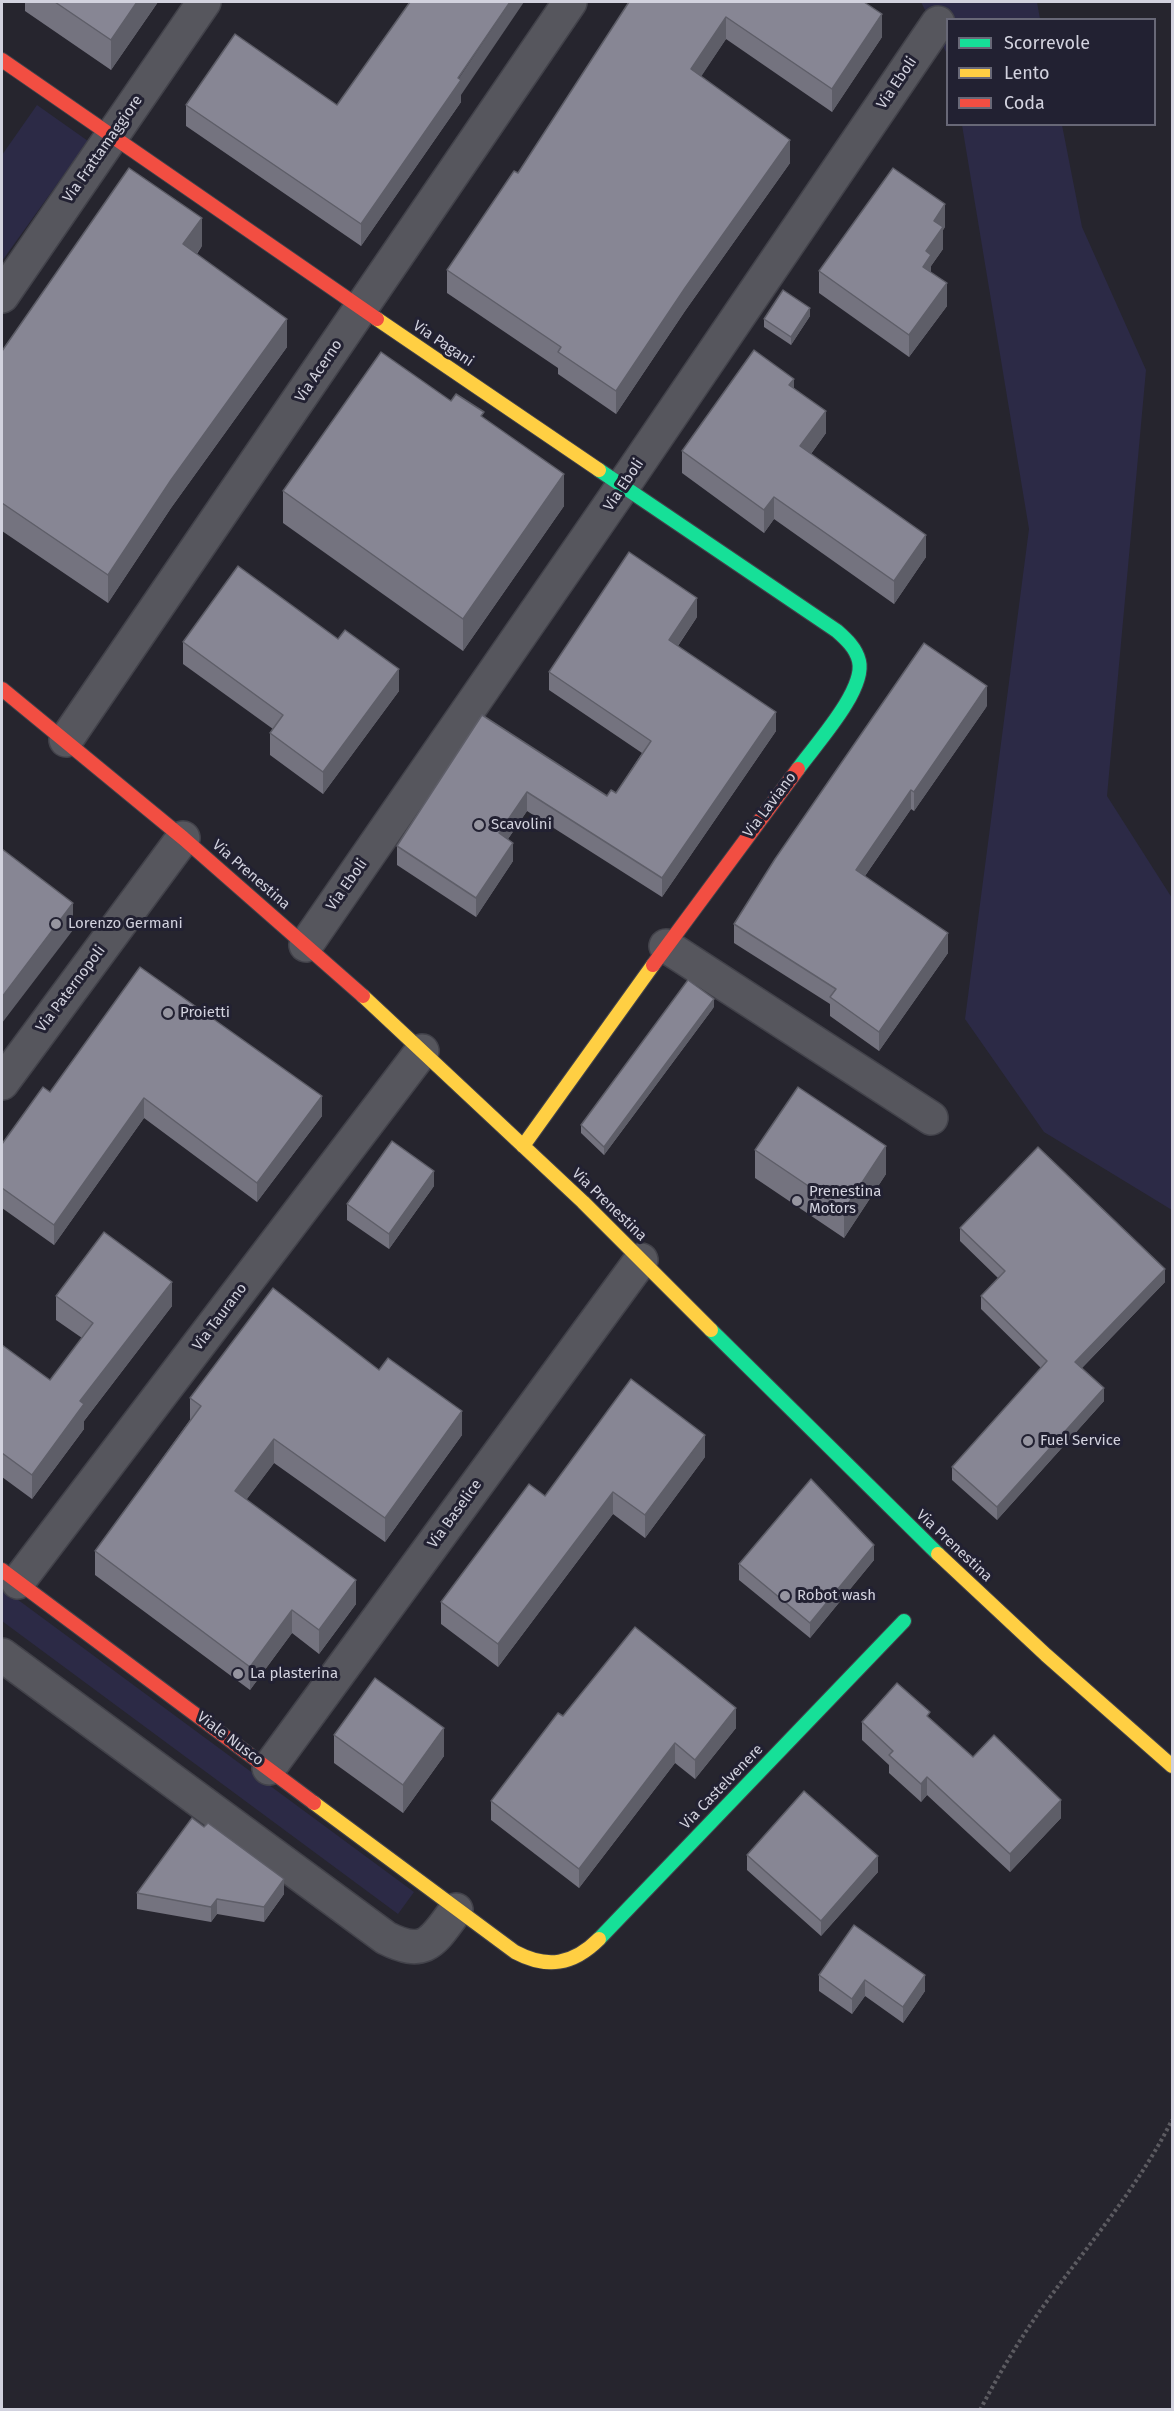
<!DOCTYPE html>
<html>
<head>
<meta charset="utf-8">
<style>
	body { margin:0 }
	#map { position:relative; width:1174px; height:2411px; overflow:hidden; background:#26252e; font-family:"Fira Sans",sans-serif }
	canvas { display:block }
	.frame { position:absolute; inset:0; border:3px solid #d2d2de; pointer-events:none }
	.legend { position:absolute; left:946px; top:18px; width:210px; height:108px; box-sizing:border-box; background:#222132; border:2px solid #686877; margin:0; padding:8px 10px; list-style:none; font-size:18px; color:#d2d2de }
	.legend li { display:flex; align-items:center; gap:12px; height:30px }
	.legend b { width:30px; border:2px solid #686877 }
</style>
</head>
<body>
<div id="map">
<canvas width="1174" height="2411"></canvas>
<div class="frame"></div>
<ul class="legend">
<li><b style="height:8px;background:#16e098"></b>Scorrevole</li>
<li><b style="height:8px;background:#ffcf43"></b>Lento</li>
<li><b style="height:8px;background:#f24e42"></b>Coda</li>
</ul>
</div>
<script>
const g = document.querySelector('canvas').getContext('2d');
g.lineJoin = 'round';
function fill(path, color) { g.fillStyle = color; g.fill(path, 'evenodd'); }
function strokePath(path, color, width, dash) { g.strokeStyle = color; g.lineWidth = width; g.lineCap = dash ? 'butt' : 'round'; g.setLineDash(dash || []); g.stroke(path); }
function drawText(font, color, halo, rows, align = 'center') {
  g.font = font + ' "Fira Sans",sans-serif'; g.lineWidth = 6; g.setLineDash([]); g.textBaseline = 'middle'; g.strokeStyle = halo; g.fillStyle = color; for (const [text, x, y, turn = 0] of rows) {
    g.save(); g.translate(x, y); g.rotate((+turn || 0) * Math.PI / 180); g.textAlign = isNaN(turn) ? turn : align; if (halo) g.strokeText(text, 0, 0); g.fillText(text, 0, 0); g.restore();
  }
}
const green = new Path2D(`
	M921,2H1037L1040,19L948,20L947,54Z
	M37,105L88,141L2,261V155Z
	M962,125H1062L1082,227L1146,370L1107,796L1172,898V1210L1044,1132L965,1019L1029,529Z
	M2,1588L414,1892L398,1914L2,1621Z`);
const path = new Path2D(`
	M980,2410C999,2374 1019,2340 1042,2308C1087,2246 1138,2188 1172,2120`);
const street = new Path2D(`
	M2,296L204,2
	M66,740L570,2
	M306,945L623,486L938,23
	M666,946L931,1118
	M2,1083L183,838
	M18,1582L422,1051
	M2,1655L386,1938C426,1958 433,1941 456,1910
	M269,1768L641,1260`);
const fast = new Path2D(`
	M599,470L837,631C846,639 856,648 859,661C866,690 815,745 798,769
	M711,1330L938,1554
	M599,1939L904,1621`);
const slow = new Path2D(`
	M377,319L599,470
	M363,996L583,1202L711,1330
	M523,1146L653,965
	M938,1554L1046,1655L1172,1766
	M314,1803L515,1952C547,1969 573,1965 599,1939`);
const jam = new Path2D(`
	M2,60L377,319
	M2,689L183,838L363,996
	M653,965L798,769
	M2,1570L314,1803`);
const wall = new Path2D(`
	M25,2H158L111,70L25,11Z
	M629,2L882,37L832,112L726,39L701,76L790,163L685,311L616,414L558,374V368L447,293V270L518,173Z
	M461,95V102L361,246L186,126V105H337Z
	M945,227L943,230V249L931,266V272L947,306L909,357L819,293V271Z
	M202,246L197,254L287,347L171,508L108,603L2,531V351Z
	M810,316L791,345L764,327V319Z
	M794,388L826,433L811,454L926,557L894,604L774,519L764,533L682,473V451Z
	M451,401L484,418L564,506L463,651L283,523V491Z
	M697,617L678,646L776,731L662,897L527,811L508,839L513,861L476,917L397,865V846L482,715L607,796L616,793L642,753L549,690V672Z
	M338,639L399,691L323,794L270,755V733L273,729L183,664V642Z
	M987,706L914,811L911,809L865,876L948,953L879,1051L830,1016V1004L734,943V924Z
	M140,967L322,1116L257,1202L144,1118L54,1245L2,1208V1144L50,1092Z
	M714,1007L604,1155L581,1133V1125Z
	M755,1150L886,1174L844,1238L755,1178Z
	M434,1186L389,1249L347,1220V1204Z
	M960,1228L1165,1282L1082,1368L1104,1401L997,1520L952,1480V1467L1041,1368L981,1309V1296L998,1278L960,1241Z
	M56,1296L172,1306L84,1421V1429L32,1499L2,1477V1345L50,1380L82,1338L56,1320Z
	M190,1398L462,1435L385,1542L274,1463L246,1500L356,1604L319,1654L292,1633L250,1690L95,1575V1551L190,1420Z
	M705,1457L645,1538L613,1514L498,1667L441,1624V1602L545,1496Z
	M874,1560L810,1638L739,1580V1564Z
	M563,1716L736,1728L695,1779L675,1763L579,1888L491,1820V1801Z
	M930,1719L973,1757L1061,1818L1010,1872L927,1795L921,1802L889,1773V1765L862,1740V1722Z
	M334,1735L444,1756L403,1813L334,1763Z
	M747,1855L878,1872L821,1936L747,1870Z
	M137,1893L284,1894L264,1922L217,1914L211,1922L137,1909Z
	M854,1925L925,1991L903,2023L865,1996L852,2014L819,1991V1975Z`);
const shadedWall = new Path2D(`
	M137,2H158L111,70V40Z
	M510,2H524L461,95V102L361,246V224Z
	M882,14V37L832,112V89Z
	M726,17V39L691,92V69Z
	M790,140V163L685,311L616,414V391L685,288Z
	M945,204V227L943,230V249L931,266V277L923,267L926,251L934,221Z
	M202,218V246L183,272V244Z
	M947,283V306L909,357V335Z
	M810,308V316L791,345V337Z
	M287,319V347L171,508L108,603V575L171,480Z
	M794,379V401L789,385Z
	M826,411V433L800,469V446Z
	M564,474V506L463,651V619Z
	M774,497V519L764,533V510Z
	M926,535V557L894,604V581Z
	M697,598V617L669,659V640Z
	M399,669V691L323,794V772Z
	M987,686V706L914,811V792Z
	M776,712V731L662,897V878Z
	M911,790V809L856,889V870Z
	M527,792V811L499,852V833Z
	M513,843V861L476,917V898Z
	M73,903V930L2,1023V997Z
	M948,933V953L879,1051V1032Z
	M714,999V1007L604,1155V1147Z
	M322,1096V1116L257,1202V1183Z
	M144,1098V1118L54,1245V1225Z
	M886,1146V1174L844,1238V1210Z
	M434,1171V1186L389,1249V1234Z
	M1165,1269V1282L1075,1375V1362Z
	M172,1282V1306L84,1421V1429L32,1499V1475L80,1401Z
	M1104,1388V1401L997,1520V1507Z
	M462,1411V1435L385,1542V1518Z
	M705,1435V1457L645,1538V1515Z
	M274,1439V1463L235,1515V1491Z
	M613,1492V1514L498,1667V1644Z
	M874,1545V1560L810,1638V1623Z
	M356,1580V1604L319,1654V1630Z
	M292,1610V1633L250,1690V1667Z
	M736,1708V1728L695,1779V1760Z
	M444,1728V1756L403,1813V1785Z
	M675,1743V1763L579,1888V1869Z
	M927,1777V1795L921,1802V1784Z
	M1061,1800V1818L1010,1872V1854Z
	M878,1856V1872L821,1936V1921Z
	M284,1879V1894L264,1922V1907Z
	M217,1899V1914L211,1922V1907Z
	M925,1975V1991L903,2023V2007Z
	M865,1980V1996L852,2014V1999Z`);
const building = new Path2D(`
	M55,2H137L111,40Z
	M410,2H510L458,78L461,80L361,224L186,105L235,34L337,105Z
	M629,2H864L882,14L832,89L726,17L691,69L790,140L685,288L616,391L558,352L561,347L447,270L514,171L518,173Z
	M129,168L202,218L183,244L287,319L171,480L108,575L2,503V351Z
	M893,168L945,204L934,221L943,227L926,251L931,255L923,267L947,283L909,335L819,271Z
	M783,290L810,308L791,337L764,319Z
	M754,350L794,379L789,385L826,411L800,446L926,535L894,581L774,497L764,510L682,451Z
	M381,352L451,401L456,394L484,412L481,416L564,474L463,619L283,491Z
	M629,552L697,598L669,640L776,712L662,878L527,792L499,833L513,843L476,898L397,846L482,715L607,796L611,790L616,793L651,741L549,672Z
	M238,566L338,639L345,630L399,669L323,772L270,733L283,715L183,642Z
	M924,643L987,686L914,792L911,790L856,870L948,933L879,1032L830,997L836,989L734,924L775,859Z
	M2,849L73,903L2,997Z
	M140,967L322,1096L257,1183L144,1098L54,1225L2,1188V1144L43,1087L50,1092Z
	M688,980L714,999L604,1147L581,1125Z
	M798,1087L886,1146L844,1210L755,1150Z
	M392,1141L434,1171L389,1234L347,1204Z
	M1038,1147L1165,1269L1075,1362L1104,1388L997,1507L952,1467L1047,1361L981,1296L1005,1271L960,1228Z
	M104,1232L172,1282L80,1401L84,1404L32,1475L2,1453V1345L50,1380L93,1323L56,1296Z
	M273,1288L379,1370L388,1358L462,1411L385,1518L274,1439L235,1491L356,1580L319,1630L292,1610L250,1667L95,1551L201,1406L190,1398Z
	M631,1379L705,1435L645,1515L613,1492L498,1644L441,1602L529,1484L545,1496Z
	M811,1479L874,1545L810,1623L739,1564Z
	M635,1627L736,1708L695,1760L675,1743L579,1869L491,1801L558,1713L563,1716Z
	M375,1678L444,1728L403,1785L334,1735Z
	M897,1683L930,1712L927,1716L973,1757L994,1735L1061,1800L1010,1854L927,1777L921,1784L889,1755L893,1751L862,1722Z
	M804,1791L878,1856L821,1921L747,1855Z
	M192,1818L204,1827L208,1823L284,1879L264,1907L217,1899L211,1907L137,1893Z
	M854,1925L925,1975L903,2007L865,1980L852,1999L819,1975Z`);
const markers = [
	[479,825,6,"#9695a0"],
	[56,924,6,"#9695a0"],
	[168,1013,6,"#9695a0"],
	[797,1201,6,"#9695a0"],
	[1028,1441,6,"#9695a0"],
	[785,1596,6,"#9695a0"],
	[238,1674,6,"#9695a0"]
];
const streetNames = [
	["Via Eboli",897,83,-56],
	["Via Frattamaggiore",103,149,-55],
	["Via Pagani",443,344,34],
	["Via Acerno",319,371,-56],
	["Via Eboli",624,485,-56],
	["Via Laviano",770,805,-53],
	["Via Prenestina",251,875,41],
	["Via Eboli",347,885,-55],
	["Via Paternopoli",71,989,-53],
	["Via Prenestina",609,1205,44],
	["Via Taurano",220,1317,-53],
	["Via Baselice",455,1514,-54],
	["Via Prenestina",954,1546,43],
	["Viale Nusco",230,1739,37],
	["Via Castelvenere",722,1787,-46]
];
const poiNames = [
	["Scavolini",491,825],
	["Lorenzo Germani",68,924],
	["Proietti",180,1013],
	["Prenestina",809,1192],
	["Motors",809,1209],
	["Fuel Service",1040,1441],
	["Robot wash",797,1596],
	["La plasterina",250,1674]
];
fill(green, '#2c2a46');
strokePath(street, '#42424a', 36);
strokePath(fast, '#42424a', 16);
strokePath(slow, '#42424a', 16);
strokePath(jam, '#42424a', 16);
strokePath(path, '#5c5b61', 4, [3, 3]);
strokePath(street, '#56565d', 33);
strokePath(fast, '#16e098', 14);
strokePath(slow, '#ffcf43', 14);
strokePath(jam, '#f24e42', 14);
fill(wall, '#74737f');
fill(shadedWall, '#5e5e68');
fill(building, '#878694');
strokePath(building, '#5e5e68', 1.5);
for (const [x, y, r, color] of markers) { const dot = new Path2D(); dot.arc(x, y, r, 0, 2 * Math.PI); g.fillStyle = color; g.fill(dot); strokePath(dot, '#222132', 2); }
drawText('15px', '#d2d2de', '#222132', streetNames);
drawText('15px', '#d2d2de', '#222132', poiNames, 'left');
</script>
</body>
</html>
